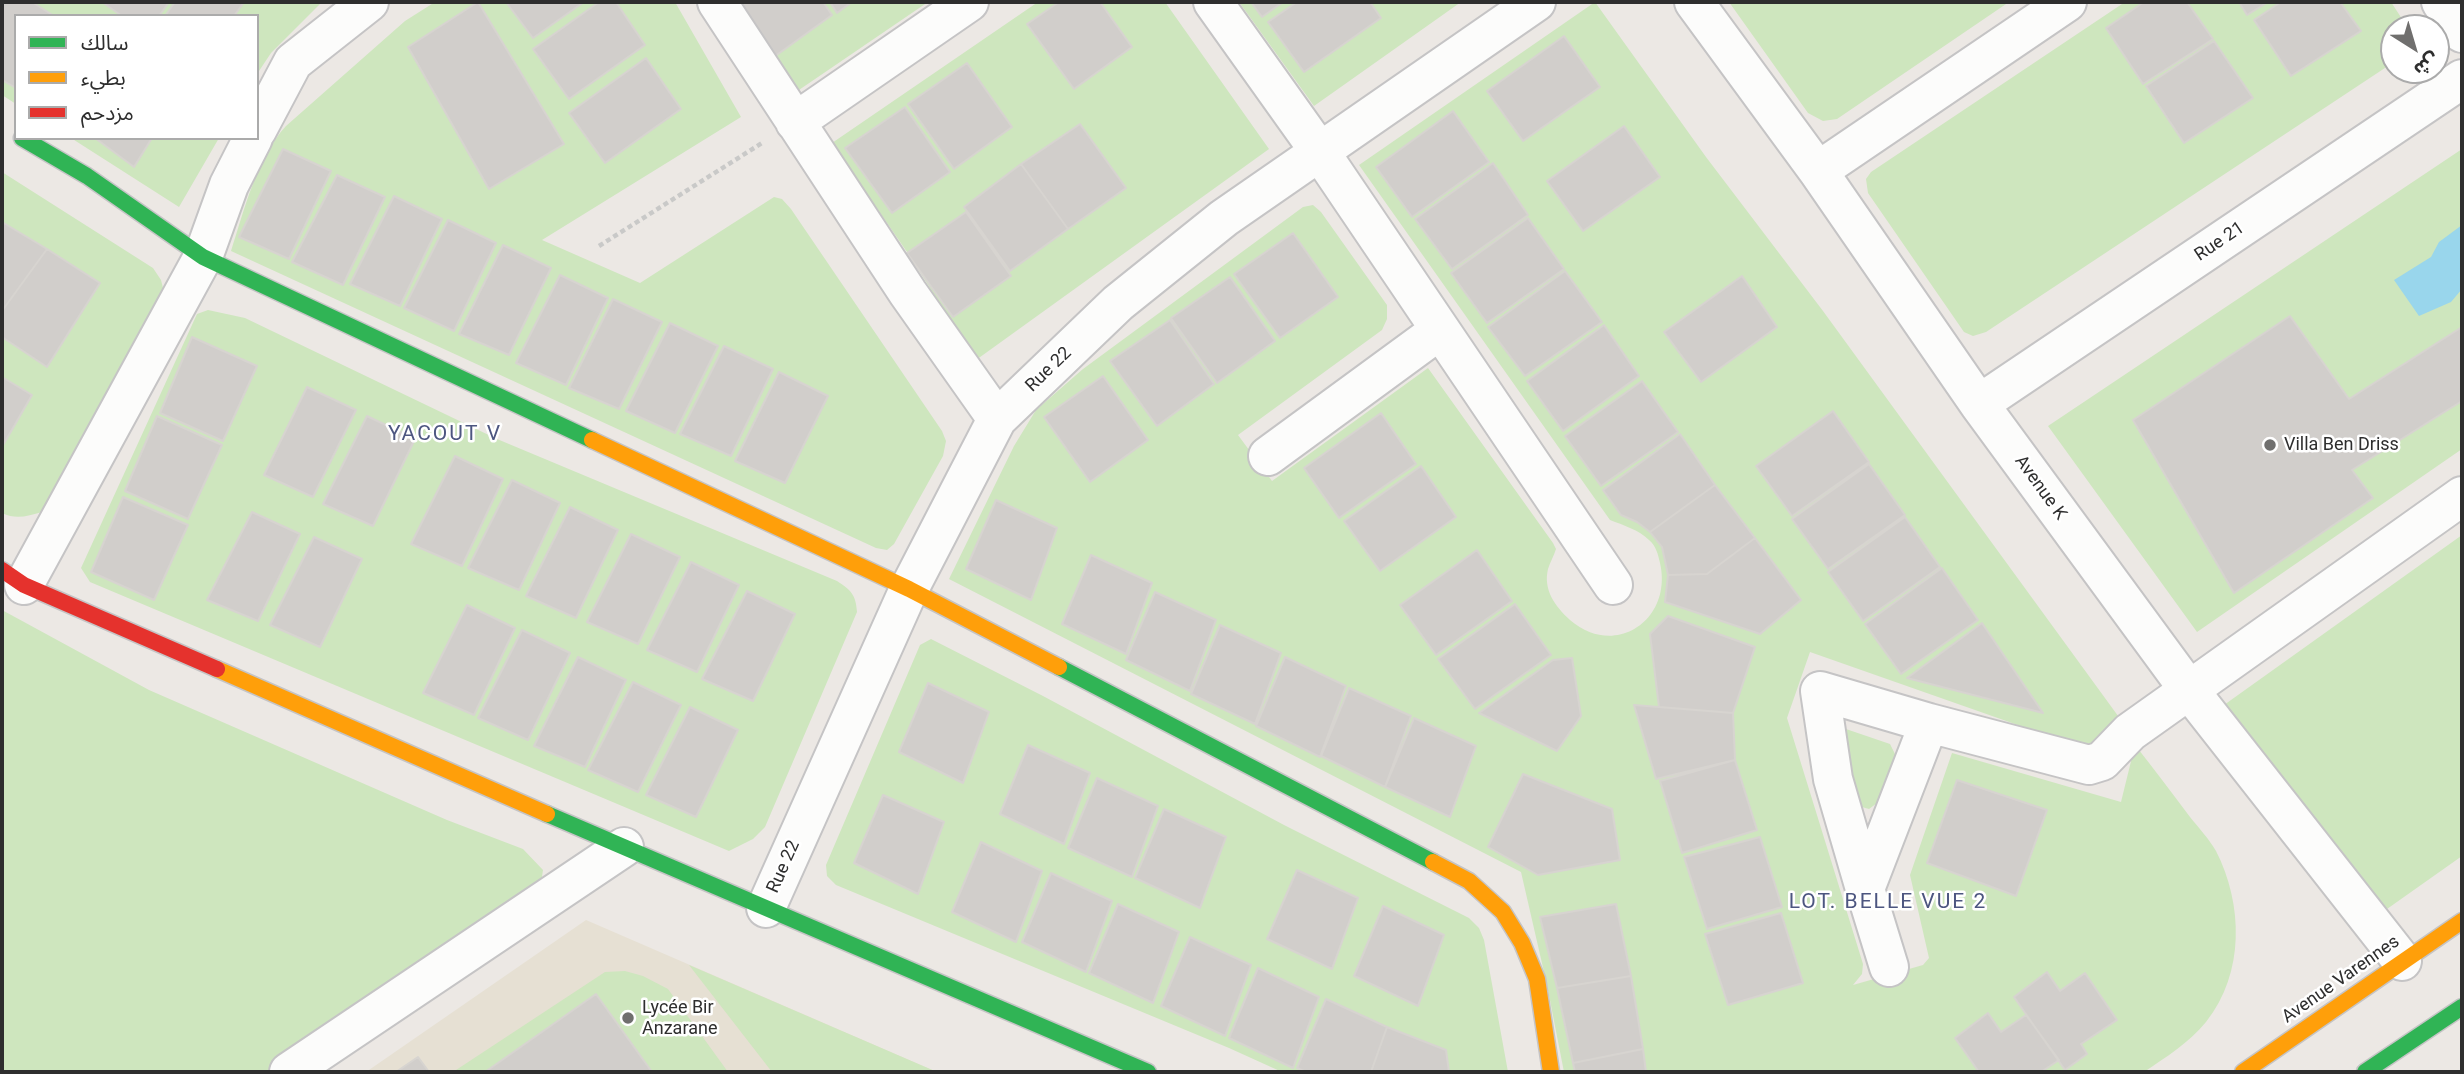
<!DOCTYPE html>
<html>
<head>
<meta charset="utf-8">
<style>
	body { margin:0 }
	#map { position:relative; width:2464px; height:1074px; overflow:hidden; background:#ece8e4; font-family:Roboto,"Noto Sans Arabic",sans-serif }
	canvas { display:block }
	.frame { position:absolute; inset:0; border:4px solid #2e2e2e; pointer-events:none }
	.legend { position:absolute; left:14px; top:14px; width:245px; height:126px; box-sizing:border-box; background:#fff; border:2px solid #ababab; margin:0; padding:9px 12px; list-style:none; font-size:21px; color:#2e2e2e }
	.legend li { display:flex; align-items:center; gap:14px; height:35px }
	.legend b { width:35px; border:2px solid #ababab }
	.north { position:absolute; left:2380px; top:14px; width:70px; height:70px; box-sizing:border-box; background:#fff; border:2px solid #ababab; border-radius:50%; rotate:143deg; font-size:19px; font-weight:700; line-height:28px; text-align:center; color:#2e2e2e }
	.north::after { content:''; display:block; margin:auto; width:24px; height:32px; background:#706f6e; clip-path:polygon(50% 0,100% 100%,50% 72%,0 100%) }
</style>
</head>
<body>
<div id="map">
<canvas width="2464" height="1074"></canvas>
<div class="frame"></div>
<ul class="legend">
<li><b style="height:9px;background:#30b455"></b>سالك</li>
<li><b style="height:9px;background:#ff9f0a"></b>بطيء</li>
<li><b style="height:9px;background:#e5322d"></b>مزدحم</li>
</ul>
<div class="north">ش</div>
</div>
<script>
const g = document.querySelector('canvas').getContext('2d');
g.lineJoin = 'round';
function fill(path, color) { g.fillStyle = color; g.fill(path, 'evenodd'); }
function strokePath(path, color, width, dash) { g.strokeStyle = color; g.lineWidth = width; g.lineCap = dash ? 'butt' : 'round'; g.setLineDash(dash || []); g.stroke(path); }
function drawText(font, color, halo, rows, align = 'center') {
  g.font = font + ' Roboto,sans-serif'; g.lineWidth = 5; g.setLineDash([]); g.textBaseline = 'middle'; g.strokeStyle = halo; g.fillStyle = color; for (const [text, x, y, turn = 0] of rows) {
    g.save(); g.translate(x, y); g.rotate((+turn || 0) * Math.PI / 180); g.textAlign = isNaN(turn) ? turn : align; if (halo) g.strokeText(text, 0, 0); g.fillText(text, 0, 0); g.restore();
  }
}
const education = new Path2D(`
	M586,920L937,1072H366Z`);
const green = new Path2D(`
	M2,2H322L271,53L257,74V16H16V104L2,95Z
	M435,2H675L741,117L542,240L640,283L774,197L782,199L791,209L942,431L946,441L943,456L894,544L887,550L876,548L231,251C244,211 257,157 286,126L405,21Z
	M725,2H928L796,92Z
	M1038,2H1165L1269,149L976,360L907,252L832,143Z
	M1239,2H1461L1314,106Z
	M1595,2L1706,157L1823,311L2121,720L2086,749L1810,652L1787,718L1863,964L1862,974L1853,985L1923,965L1929,958L1910,875L1952,753L2121,802L2135,745C2154,769 2172,793 2190,817C2199,828 2209,839 2216,851C2243,904 2245,973 2206,1022C2189,1043 2166,1057 2144,1072H1564L1547,985L1521,872L949,579L1014,446L1036,410L1083,369L1303,207L1313,205L1321,212L1387,305V319L1382,330L1238,435L1272,481L1428,368L1553,543L1556,549C1554,556 1550,562 1548,569C1543,590 1555,606 1570,620C1615,659 1673,620 1660,563C1658,554 1656,546 1649,540C1639,530 1623,525 1610,520L1359,165Z
	M1729,2H2009L1837,119L1823,121L1808,113Z
	M2125,2H2391L2408,28H2394V62L1986,332L1973,336L1964,332L1868,193L1866,179L1871,172Z
	M71,138H219L179,207Z
	M2462,149V449L2197,632L2048,426Z
	M2,172L153,268L161,280L163,288L42,512C28,516 16,520 2,513Z
	M208,310L245,318L497,439L837,581C851,590 856,595 857,612L765,827L753,839L729,851L90,582L81,568L197,314Z
	M2462,535V856L2387,909L2224,705Z
	M2,610L149,690L447,820L523,849L543,870L541,883L510,910L267,1072H2Z
	M931,639L1043,696L1284,825L1469,918L1479,928L1484,940L1508,1072H1282L1229,1048L836,885L827,876L826,865L920,645Z
	M1843,728L1890,744L1896,756L1881,800L1869,809L1862,807L1857,799Z
	M689,965L937,1072H772Z
	M625,971L643,976L668,989L728,1072H453L605,972Z`);
const water = new Path2D(`
	M2462,225V289L2451,302L2419,316L2394,280L2431,257L2439,242Z`);
const building = new Path2D(`
	M2,2H32L54,16H16V88L2,80Z
	M102,2H169L159,16H122Z
	M175,2H244L234,16H165Z
	M478,2L564,144L489,189L408,47Z
	M506,2H584L533,38Z
	M599,2H616L645,45L569,99L533,49Z
	M735,2H823L832,15L774,57Z
	M830,2H852L837,13Z
	M1059,2H1100L1132,47L1074,89L1027,24Z
	M1251,2H1283L1262,17Z
	M1297,2H1370L1381,18L1304,72L1268,22Z
	M2144,2H2187L2213,39L2143,84L2106,28Z
	M2239,2H2268L2247,15Z
	M2281,2H2340L2361,31L2291,76L2254,20Z
	M1564,36L1600,87L1523,141L1487,91Z
	M2214,41L2253,98L2184,143L2146,86Z
	M646,58L681,109L605,163L569,113Z
	M967,63L1012,127L954,169L908,104Z
	M905,107L950,172L892,213L845,148Z
	M1453,111L1489,162L1412,217L1376,167Z
	M1080,124L1126,188L1068,229L1021,164Z
	M1624,126L1660,177L1583,231L1547,181Z
	M95,138H152L134,167Z
	M283,149L331,171L289,259L239,237Z
	M1493,163L1528,215L1452,269L1415,219Z
	M1021,164L1068,229L1010,271L964,207Z
	M337,175L385,197L343,285L292,262Z
	M394,196L442,219L400,306L350,284Z
	M966,212L1011,276L953,317L907,253Z
	M1528,218L1564,269L1487,323L1451,273Z
	M448,220L496,243L454,331L404,308Z
	M2,222L47,249L2,311Z
	M1293,233L1338,297L1280,338L1234,274Z
	M503,245L551,268L509,355L459,334Z
	M47,249L100,283L47,367L2,337V311Z
	M1565,271L1602,322L1525,376L1488,327Z
	M560,275L608,298L566,385L516,363Z
	M1742,276L1777,327L1701,382L1664,332Z
	M1230,277L1275,341L1217,383L1171,318Z
	M613,299L662,322L619,409L569,388Z
	M2290,316L2349,399L2462,327V401L2352,470L2373,498L2234,593L2133,420Z
	M1170,320L1214,384L1157,426L1110,361Z
	M670,323L718,346L675,433L626,411Z
	M1604,325L1639,376L1563,431L1527,381Z
	M192,337L257,366L223,441L160,413Z
	M724,346L773,369L731,456L680,434Z
	M779,372L828,396L785,483L735,461Z
	M1103,376L1148,440L1090,482L1044,417Z
	M2,377L32,395L2,447Z
	M1642,381L1678,432L1601,486L1565,436Z
	M307,387L356,410L313,497L264,475Z
	M1833,411L1869,462L1792,516L1756,466Z
	M1381,413L1416,464L1339,518L1304,468Z
	M157,416L222,445L188,519L125,491Z
	M367,416L415,439L373,526L323,504Z
	M1680,434L1715,485L1650,532L1637,522L1621,515L1603,490Z
	M455,456L503,479L462,566L411,544Z
	M1869,464L1905,515L1828,569L1792,519Z
	M1421,466L1456,517L1380,571L1344,521Z
	M512,480L560,503L519,590L468,568Z
	M1715,485L1755,538L1707,574L1668,575L1662,547L1650,532Z
	M123,497L188,525L154,600L91,572Z
	M996,500L1057,528L1031,600L966,569Z
	M570,507L618,530L576,618L526,596Z
	M252,512L300,534L258,621L207,600Z
	M1905,517L1940,567L1863,621L1828,572Z
	M631,534L680,557L638,644L587,622Z
	M314,537L362,559L320,647L270,625Z
	M1755,538L1801,600L1760,634L1665,602L1668,575L1707,574Z
	M1477,550L1512,601L1436,655L1400,605Z
	M1091,555L1152,583L1126,654L1062,624Z
	M691,562L739,585L697,672L647,650Z
	M1942,568L1978,620L1901,674L1865,624Z
	M747,591L795,614L753,701L702,679Z
	M1155,592L1216,620L1190,691L1126,660Z
	M1515,604L1551,655L1475,709L1438,659Z
	M467,605L515,628L474,715L423,693Z
	M1668,616L1755,647L1733,713L1659,707L1650,634Z
	M1982,623L2043,713L1907,678Z
	M1220,625L1281,653L1255,724L1191,694Z
	M522,630L570,653L528,740L478,718Z
	M578,657L626,680L585,767L534,746Z
	M1285,657L1346,686L1320,757L1256,726Z
	M1572,658L1581,716L1557,751L1479,713L1553,660Z
	M633,682L681,705L638,792L588,770Z
	M928,683L989,712L963,783L899,752Z
	M1349,688L1411,716L1385,787L1321,756Z
	M1634,705L1733,713L1735,760L1656,779Z
	M690,707L738,730L696,817L646,795Z
	M1414,718L1476,746L1450,817L1385,787Z
	M1028,745L1090,773L1064,844L1000,814Z
	M1735,760L1757,830L1682,853L1660,781Z
	M1523,774L1612,809L1620,860L1538,875L1488,847Z
	M1097,778L1158,806L1132,877L1068,848Z
	M1957,780L2047,810L2016,896L1927,863Z
	M883,795L944,822L918,894L854,863Z
	M1164,809L1226,837L1200,908L1135,878Z
	M1760,837L1782,907L1707,929L1684,857Z
	M981,842L1042,871L1016,942L952,912Z
	M1297,870L1358,898L1332,969L1267,939Z
	M1051,873L1112,901L1086,972L1022,942Z
	M1118,904L1179,932L1153,1003L1089,973Z
	M1616,904L1631,976L1557,988L1540,917Z
	M1383,906L1444,935L1418,1006L1354,976Z
	M1781,913L1803,983L1728,1005L1705,934Z
	M1190,937L1251,965L1225,1036L1161,1006Z
	M1258,968L1319,997L1293,1068L1229,1038Z
	M2047,972L2060,991L2085,973L2117,1020L2081,1044L2087,1054L2065,1070L2014,997Z
	M1631,976L1643,1049L1573,1063L1557,988Z
	M596,994L652,1072H485Z
	M1326,999L1387,1027L1371,1072H1306L1297,1068Z
	M1988,1013L2001,1032L2026,1015L2059,1060L2041,1072H1979L1955,1038Z
	M1387,1027L1446,1050L1449,1072H1371Z
	M1643,1049L1646,1072H1575L1573,1063Z
	M418,1057L429,1072H396Z`);
const path = new Path2D(`
	M599,246L762,143`);
const street = new Path2D(`
	M717,2L908,293L997,419
	M1213,2L1320,152L1613,585
	M1694,2L1818,171L1979,404L2189,690L2402,961
	M2441,2L2462,33
	M795,122L969,2
	M257,130L293,62L369,2
	M1818,171L2067,2
	M1979,404L2462,79
	M1268,456L1440,330
	M24,585L203,257L229,185L253,138
	M1865,889L1833,779L1820,691L1929,723L2089,765L2102,761L2130,732L2462,496
	M766,908L909,589L997,419L1118,303L1224,218L1536,2
	M1889,967L1865,889L1929,723
	M289,1072L624,847`);
const fast = new Path2D(`
	M22,138L87,176L203,257L592,440
	M1059,667L1433,862
	M547,814L1148,1072
	M2365,1072L2462,1007`);
const slow = new Path2D(`
	M592,440L909,589L1059,667
	M217,669L547,814
	M1433,862L1469,881L1503,912L1522,943L1537,979L1551,1072
	M2243,1072L2462,921`);
const jam = new Path2D(`
	M2,570L24,585L217,669`);
const markers = [
	[2270,445,7,"#706f6e"],
	[628,1018,7,"#706f6e"]
];
const streetNames = [
	["Rue 21",2220,242,-34],
	["Rue 22",1049,370,-44],
	["Avenue K",2040,488,54],
	["Rue 22",784,867,-66],
	["Avenue Varennes",2341,980,-35]
];
const poiNames = [
	["Villa Ben Driss",2284,445],
	["Lycée Bir",642,1008],
	["Anzarane",642,1029]
];
const quarterNames = [
	["YACOUT V",445,435],
	["LOT. BELLE VUE 2",1888,903]
];
fill(education, '#e6e0d3');
fill(green, '#cee6be');
fill(water, '#99d6ec');
fill(building, '#d1cecb');
strokePath(building, '#d7d4d0', 2);
strokePath(street, '#c5c4c5', 42);
strokePath(fast, '#c5c4c5', 19);
strokePath(slow, '#c5c4c5', 19);
strokePath(jam, '#c5c4c5', 19);
strokePath(path, '#c9c9c8', 4.5, [5, 3.5]);
strokePath(street, '#fcfcfb', 38);
strokePath(fast, '#30b455', 16);
strokePath(slow, '#ff9f0a', 16);
strokePath(jam, '#e5322d', 16);
for (const [x, y, r, color] of markers) { const dot = new Path2D(); dot.arc(x, y, r, 0, 2 * Math.PI); g.fillStyle = color; g.fill(dot); strokePath(dot, '#fff', 2.5); }
drawText('18px', '#2e2e2e', '#fff', streetNames);
drawText('18px', '#2e2e2e', '#fff', poiNames, 'left');
g.letterSpacing = '2px';
drawText('21px', '#4d5680', '#fff', quarterNames);
g.letterSpacing = '0px';
</script>
</body>
</html>
